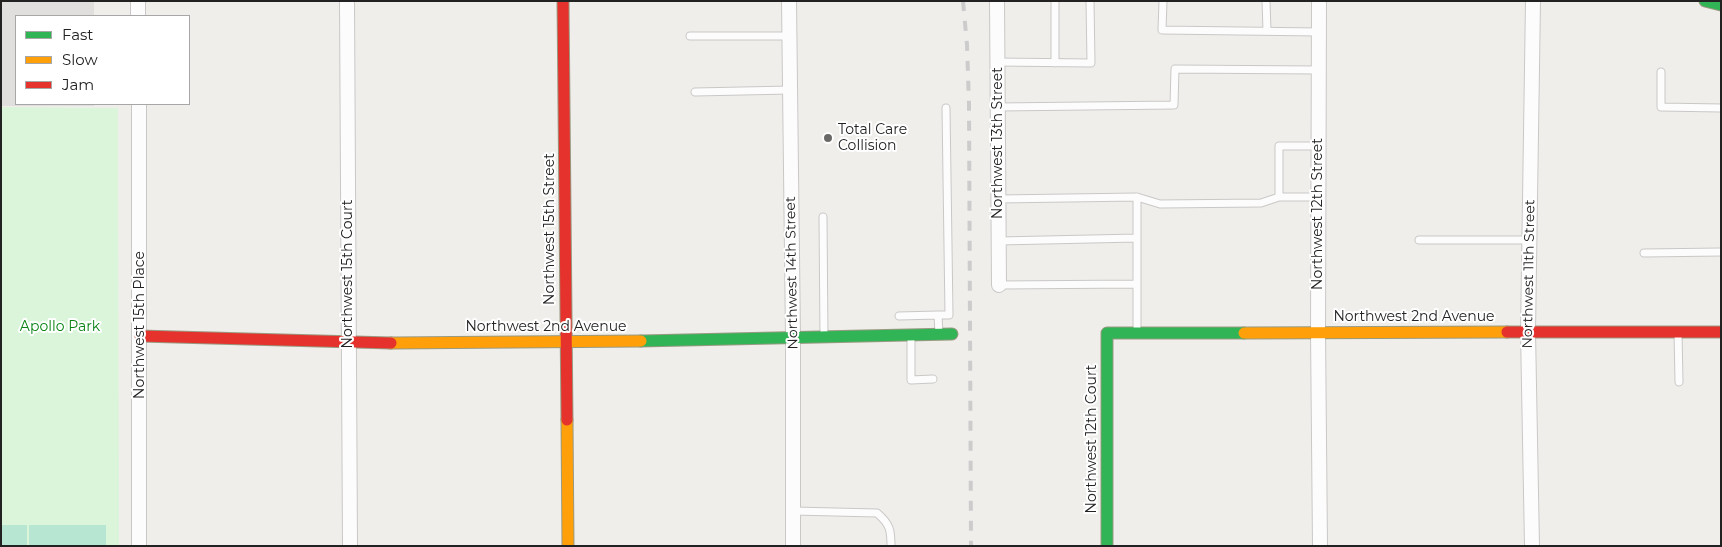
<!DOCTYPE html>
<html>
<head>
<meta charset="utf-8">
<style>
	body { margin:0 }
	#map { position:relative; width:1722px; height:547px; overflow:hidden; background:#f0eeeb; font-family:Montserrat,sans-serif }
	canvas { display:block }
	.frame { position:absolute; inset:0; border:2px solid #222; pointer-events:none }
	.legend { position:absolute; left:15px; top:15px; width:175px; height:90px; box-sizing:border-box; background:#fff; border:1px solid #a7a7a7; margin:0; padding:6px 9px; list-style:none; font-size:15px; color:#222 }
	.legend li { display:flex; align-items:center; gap:10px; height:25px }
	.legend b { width:25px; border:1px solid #a7a7a7 }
</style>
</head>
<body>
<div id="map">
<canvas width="1722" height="547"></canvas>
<div class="frame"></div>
<ul class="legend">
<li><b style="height:6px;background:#30b455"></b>Fast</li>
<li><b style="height:6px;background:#ff9f0a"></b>Slow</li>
<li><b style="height:6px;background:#e5322d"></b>Jam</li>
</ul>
</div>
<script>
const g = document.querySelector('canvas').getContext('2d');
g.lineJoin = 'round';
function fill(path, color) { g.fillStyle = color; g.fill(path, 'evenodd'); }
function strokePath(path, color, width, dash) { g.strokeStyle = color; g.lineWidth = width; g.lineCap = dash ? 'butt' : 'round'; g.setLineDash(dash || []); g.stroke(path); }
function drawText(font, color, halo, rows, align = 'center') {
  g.font = font + ' Montserrat,sans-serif'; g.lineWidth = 4; g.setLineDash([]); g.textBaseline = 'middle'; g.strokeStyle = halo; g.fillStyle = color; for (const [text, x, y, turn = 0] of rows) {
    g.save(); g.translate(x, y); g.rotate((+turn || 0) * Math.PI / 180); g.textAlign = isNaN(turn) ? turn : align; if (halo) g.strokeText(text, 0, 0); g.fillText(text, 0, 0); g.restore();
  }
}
const park = new Path2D(`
	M1,107L118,108L119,546H1Z`);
const pitch = new Path2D(`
	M1,525H27V546H1Z
	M29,525H106V546H29Z`);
const parking = new Path2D(`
	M1,1H94V16H16V104H94V106H1Z`);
const lane = new Path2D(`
	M1055,1V63
	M1163,1L1162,30L1319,32
	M1266,1L1267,31
	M690,36H789
	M997,62L1091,63L1090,1
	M1661,72V107L1721,108
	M695,92L790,90
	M998,107L1174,105L1175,69L1318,70
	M1137,197L1160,204L1261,203L1279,197H1318
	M1279,197V146H1318
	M998,199L1137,197V333
	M823,217L824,337
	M1419,240H1529
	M999,241L1137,238
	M1644,253L1721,252
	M999,285L1137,284
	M938,315H949L946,108
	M899,316L938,315L939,334
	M1678,332L1679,382
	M911,335V380L933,379
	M793,511L877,513C890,524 891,530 891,546`);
const street = new Path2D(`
	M138,1V16
	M347,1L350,546
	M789,1L793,338V546
	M997,1L999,285
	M1319,1L1318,332L1320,546
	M139,104V546
	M1532,546L1528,332L1533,1`);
const fast = new Path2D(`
	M1705,1L1721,5
	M641,341L952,334
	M1107,546V333H1244`);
const slow = new Path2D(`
	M1244,333L1507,332
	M391,343L641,341
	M567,420L568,546`);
const jam = new Path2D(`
	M563,1L567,420
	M1507,332H1721
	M140,336L391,343`);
const rail = new Path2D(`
	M963,1L967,45L969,104L971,546`);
const markers = [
	[828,138,5,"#6a6968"]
];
const poiNames = [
	["Total Care",838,130],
	["Collision",838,146]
];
const streetNames = [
	["Northwest 13th Street",998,143,-90],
	["Northwest 12th Street",1318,214,-90],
	["Northwest 15th Street",550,229,-90],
	["Northwest 14th Street",792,273,-91],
	["Northwest 15th Court",348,274,-90],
	["Northwest 11th Street",1529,274,-89],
	["Northwest 2nd Avenue",1414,317],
	["Northwest 15th Place",140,325,-90],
	["Northwest 2nd Avenue",546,327],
	["Northwest 12th Court",1092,439,-90]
];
const parkNames = [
	["Apollo Park",60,327]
];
fill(park, '#daf5da');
fill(pitch, '#b7e6d2');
fill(parking, '#e0dfde');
strokePath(lane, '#c9c8c7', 9);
strokePath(street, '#c9c8c7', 16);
strokePath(fast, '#999a82', 13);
strokePath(slow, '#999a82', 13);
strokePath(jam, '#999a82', 13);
strokePath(lane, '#fdfcfc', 7);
strokePath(street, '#fdfcfc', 14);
strokePath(fast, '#30b455', 11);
strokePath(slow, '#ff9f0a', 11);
strokePath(jam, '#e5322d', 11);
strokePath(rail, '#ccc', 4, [10, 10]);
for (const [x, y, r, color] of markers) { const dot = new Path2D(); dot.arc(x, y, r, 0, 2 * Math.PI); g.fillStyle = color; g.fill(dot); strokePath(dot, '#fff', 2); }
drawText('14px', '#222', '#fff', poiNames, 'left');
drawText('14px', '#222', '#fff', streetNames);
drawText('14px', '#0c8416', '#fff', parkNames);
</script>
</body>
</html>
